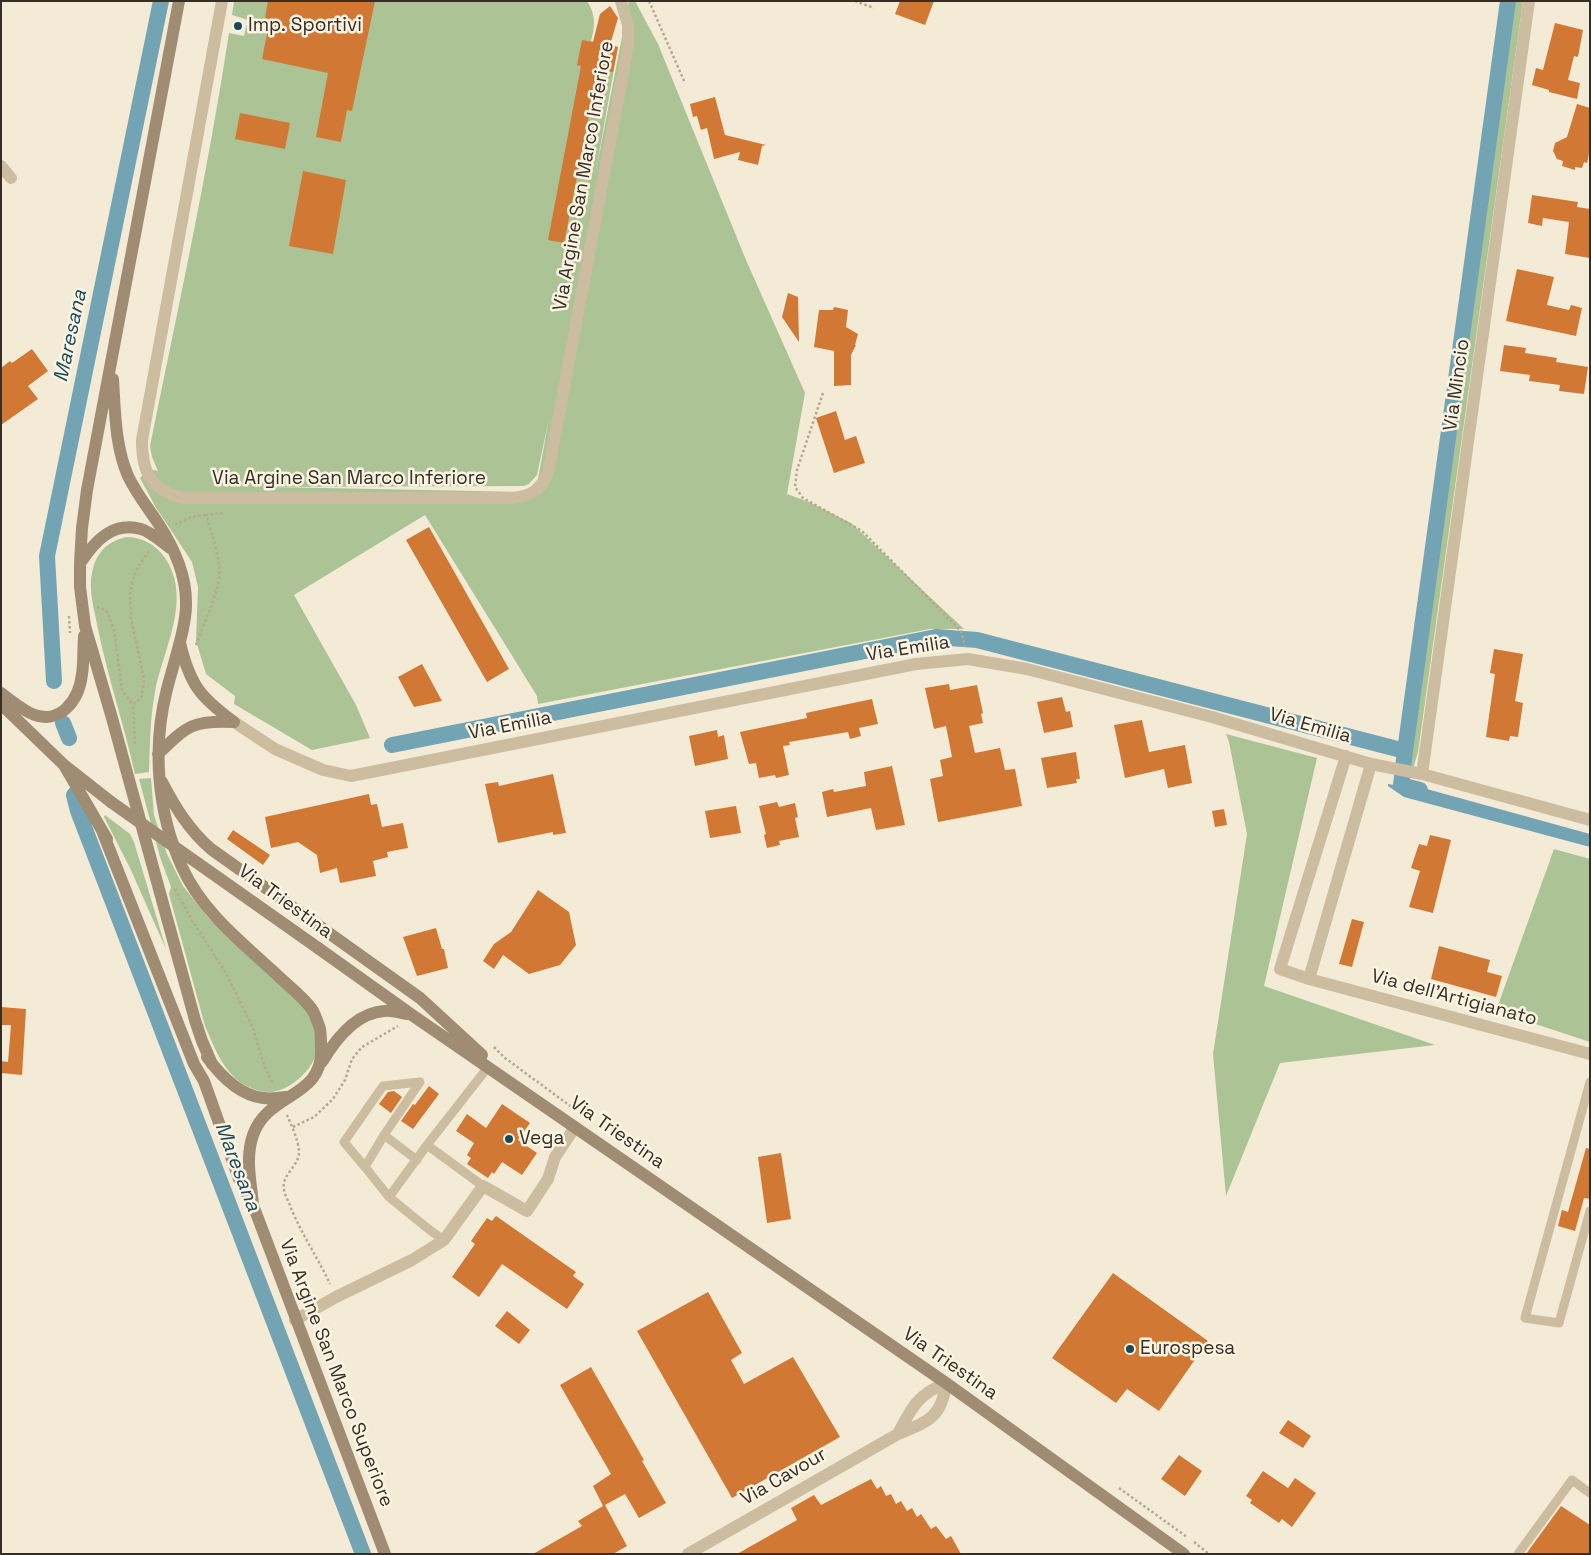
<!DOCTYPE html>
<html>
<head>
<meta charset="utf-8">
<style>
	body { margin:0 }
	#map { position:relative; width:1591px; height:1555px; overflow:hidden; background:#f3ebd6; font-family:"Space Grotesk",sans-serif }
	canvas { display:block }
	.frame { position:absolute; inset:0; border:2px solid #362d25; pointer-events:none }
</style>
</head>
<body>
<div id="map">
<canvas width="1591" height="1555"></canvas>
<div class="frame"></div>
</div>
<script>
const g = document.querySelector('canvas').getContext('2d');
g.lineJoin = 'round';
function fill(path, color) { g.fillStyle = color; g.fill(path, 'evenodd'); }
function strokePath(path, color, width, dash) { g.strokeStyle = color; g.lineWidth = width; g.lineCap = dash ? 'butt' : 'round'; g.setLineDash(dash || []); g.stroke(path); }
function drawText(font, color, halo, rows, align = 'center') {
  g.font = font + ' "Space Grotesk",sans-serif'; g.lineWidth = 5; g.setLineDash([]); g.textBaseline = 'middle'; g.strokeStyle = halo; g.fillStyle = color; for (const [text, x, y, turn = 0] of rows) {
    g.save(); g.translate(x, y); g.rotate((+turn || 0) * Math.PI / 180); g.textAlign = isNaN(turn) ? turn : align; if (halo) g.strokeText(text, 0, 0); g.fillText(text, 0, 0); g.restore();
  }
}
const green = new Path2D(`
	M234,1H587C596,14 595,27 591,41L618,47L595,176L629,1H635L658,44L746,260L805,393L787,494L809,502L851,523L964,629H930L538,704L537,696L425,515L294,595L356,705L370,738L312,750L234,704L235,696L206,674L196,641L198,587L192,562L155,506L140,478L145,473L154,470L158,471L152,457L150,446C178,309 208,171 229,33L244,36L248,20L232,15ZM549,419L538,479L526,492L271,487L524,486L529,484L537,475Z
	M1513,1H1523L1418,752L1412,772L1407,771Z
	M127,537C144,538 155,544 165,558C193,599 163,649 155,692C150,718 150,745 149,772L135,774C124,725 108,678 98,629C95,612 88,591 92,573C96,553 107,541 127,537Z
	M1226,734L1317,758L1264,986L1435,1045L1280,1063L1226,1196L1213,1054L1247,834L1229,742Z
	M151,778L154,815L167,854L183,886L209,919L296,999C300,1004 306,1008 309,1013C313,1020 314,1027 315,1035C315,1040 316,1046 316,1051C315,1069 289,1091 271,1092C260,1093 243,1086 235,1078C220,1064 213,1044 205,1026L169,894L171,887L160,857L139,779Z
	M105,815L130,834L134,842L166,949L130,868L104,817Z
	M1554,849L1590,859V1042L1496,1011Z`);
const water = new Path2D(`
	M1394,780L1590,834V847L1404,797L1388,786V784L1394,785Z`);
const canal = new Path2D(`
	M54,681L47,556L161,1
	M63,723L69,738
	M392,745L936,637L977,640L1405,751
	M1420,790L1401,785L1405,751L1508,1
	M74,795L78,811L363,1554`);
const building = new Path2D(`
	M268,1H375L352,111L347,110L341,142L316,137L328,73L262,59L270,19L265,18Z
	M900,1H934L925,25L895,14Z
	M610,6L618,18L610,45L618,47L613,72L598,69L564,243L548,240L581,66L577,65L582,40L593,42L600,14Z
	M1555,23L1583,30L1578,57L1574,56L1568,80L1580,83L1577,99L1549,92V90L1532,85L1536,68L1543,70Z
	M715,97L725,135L766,145L762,146L758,165L738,160L740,152L714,159L707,128L701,130L697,116L693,117L690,104Z
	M1577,104L1590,108V149L1587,163L1584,162L1582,168L1575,167V170L1562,166L1563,161L1557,159L1553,151L1555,143L1567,137Z
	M240,113L290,123L285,149L235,139Z
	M303,171L346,180L333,254L289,246Z
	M1532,195L1578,202L1577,207L1590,209V258L1565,254L1569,222L1543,218L1542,226L1528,223Z
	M1517,269L1554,277L1547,305L1569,310L1571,305L1582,308L1576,336L1506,321Z
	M788,293L798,297L799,342L782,317Z
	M834,307L848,310L846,327L858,334L855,345H856L851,355V385L834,386V351L814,347L819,310H833Z
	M1504,345L1526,348L1525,353L1557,358L1556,362L1588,367L1584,394L1559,391L1560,385L1529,381L1530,375L1500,371Z
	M32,349L48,371L28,386L38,399L1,425V368L10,361L12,363Z
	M836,411L845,440L856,436L865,463L834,473L816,418Z
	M429,527L509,669L487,682L406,540Z
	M1494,649L1523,654L1515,701L1523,703L1518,737L1510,736L1509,741L1486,737L1495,674L1490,673Z
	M422,664L442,701L414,707L398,677Z
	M949,684L950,690L977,685L983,713L981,714L983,723L969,726L975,753L1000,748L1005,770L1015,769L1022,806L938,822L930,779L943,776L940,760L952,757L946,726L934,729L925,688Z
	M1062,697L1066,712L1070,711L1073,727L1044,733L1037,702Z
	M872,699L878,724L859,728L861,736L850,739L848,732L789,742L790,745L783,746L789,775L776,778L775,775L759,778L756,763L749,764L740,732L807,718L806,713Z
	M1142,720L1149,752L1185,745L1192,783L1168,788L1164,769L1125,778L1114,725Z
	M717,730L718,737L724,735L728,759L695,766L689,736Z
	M1076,752L1080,779H1076L1077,783L1047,788L1041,758Z
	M892,766L905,825L876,830L871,808L827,817L822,792L833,789L834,792L866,786L864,772Z
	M553,774L566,833L553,835V832L498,843L485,784L498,782L499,786Z
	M369,794L371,805L377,804L382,827L403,823L408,848L387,852L388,857L373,861L376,876L340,883L337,868L320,873L317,855L298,842L271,848L265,817Z
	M777,802L779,807L795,803L798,817L795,818L799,837L779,841L780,845L767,848L764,835L766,834L759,806Z
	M736,806L741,833L710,838L705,811Z
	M1224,809L1227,825L1215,827L1212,811Z
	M233,830L270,855L263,865L227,839Z
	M1430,835L1451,840L1433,913L1409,907L1420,871L1411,868L1419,844L1427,846Z
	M538,890L569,912L576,945L560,965L529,974L503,955L494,969L483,961L494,944L511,932Z
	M1352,919L1364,922L1352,967L1339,964Z
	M436,928L442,949H444L448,968L417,976L403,937Z
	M1439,946L1490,960L1487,972L1502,976L1496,997L1431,979Z
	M1,1007L26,1009L22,1075L1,1073V1061L8,1062L11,1025H1Z
	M429,1086L439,1094L413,1129L401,1121L413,1104L415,1105Z
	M394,1091L402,1097L391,1113L379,1104L388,1092Z
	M502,1104L530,1123L518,1140L537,1153L522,1175L502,1162L494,1174L492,1172L488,1178L467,1164L471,1158L467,1155L474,1143L456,1131L467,1114L486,1128Z
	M1586,1148L1590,1149V1199L1584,1198L1575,1231L1558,1226L1562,1210L1568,1212Z
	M781,1153L791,1219L767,1223L758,1157Z
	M496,1216L576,1272L573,1276L584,1284L567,1309L502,1264L479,1297L452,1277L475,1244L471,1241L487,1218L492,1221Z
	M1113,1273L1208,1341L1159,1411L1127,1389L1116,1403L1052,1358Z
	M708,1292L742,1353L731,1360L744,1384L793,1357L840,1437L732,1498L637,1331Z
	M507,1311L530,1330L519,1344L495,1326Z
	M591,1367L644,1460L642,1461L666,1503L639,1518L625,1494L605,1505L627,1546L613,1554H533L582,1526L578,1521L603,1506L593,1486L611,1474L560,1385Z
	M1288,1420L1311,1436L1303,1448L1279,1433Z
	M1179,1455L1202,1471L1185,1496L1161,1479Z
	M1263,1471L1288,1488L1295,1478L1316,1493L1292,1527L1282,1519L1279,1523L1250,1503L1252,1500L1246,1496Z
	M871,1479L877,1489L881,1486L886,1496L891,1494L896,1504L901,1501L907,1511L912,1508L917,1517L921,1514L931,1529L936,1526L946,1539L951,1536L961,1554H737L797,1520L791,1508L814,1495L821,1505Z
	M1561,1506L1590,1525V1554H1526Z`);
const path = new Path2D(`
	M649,1L685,83
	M855,1L874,8
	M823,393L797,470L795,487L803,498L862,531L961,631L965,646
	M175,525L191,517L206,515
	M97,607L107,611L114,630L122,690L133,705
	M69,616L70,633
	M196,645C203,624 215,602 219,579C221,559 212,535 206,515L222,513
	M135,744L133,705L142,696L144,679L131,618L130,594L133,579L139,565L150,550
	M175,889L193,922L226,973L253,1028L264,1065L273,1084
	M494,1047L505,1058L573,1108
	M287,1115C291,1124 299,1142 299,1152C299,1167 281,1174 284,1190C285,1196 289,1202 291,1208C302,1235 318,1258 330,1284
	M293,1127L314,1117L333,1099L345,1080L352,1059L362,1047L398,1026
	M1119,1488L1187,1537
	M1194,1542L1209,1554`);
const lane = new Path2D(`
	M1590,1082L1525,1318L1559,1323L1590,1211
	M427,1145L389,1197L431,1231L444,1240
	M365,1167L344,1142L383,1086L420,1082L384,1135
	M483,1186L427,1145L488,1067
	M389,1197L365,1167L384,1135L417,1160
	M1518,1554L1572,1480L1590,1493`);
const street = new Path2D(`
	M222,1L142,440C142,472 150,490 183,498H512C531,496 540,491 548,473L628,47V25L621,1
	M1,166L11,178
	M234,722L275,749L323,770L351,776L916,664L968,659L1027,669L1212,717L1371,764L1422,774L1590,820
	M1346,756L1280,969L1309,979L1590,1054
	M1422,774L1529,1
	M1309,979L1371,764
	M295,1320L336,1297L412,1260L444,1240L483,1186L527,1211L548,1179L555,1157L575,1127
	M688,1554L898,1434C927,1422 942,1418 946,1383C917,1395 912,1407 898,1434`);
const secondary = new Path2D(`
	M179,1L87,490L82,528L80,563V587L85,626L112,718L195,1020L202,1041L212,1064
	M113,379C115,411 115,446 128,476C136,493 148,508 158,523C173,546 186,574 186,602C187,625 173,665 167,689C152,747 157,812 182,867C201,910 240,941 274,972C286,984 301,995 311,1008C315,1013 318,1023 320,1029C321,1035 321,1042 321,1048C324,1098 268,1092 253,1135C245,1158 251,1182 253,1205
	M81,562C95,541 113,521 141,529C151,532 162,542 170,548
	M180,643C190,685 200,697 234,722
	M1,693C10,700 20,708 30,713C59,727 79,701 82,674C84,662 83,649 84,636
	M1,704L64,765L111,802
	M158,754C187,726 192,720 234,722
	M64,765L107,839
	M162,782C175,807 189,830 211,849L420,998L482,1055
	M103,833L194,1064L204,1081L239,1179L253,1205L385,1554
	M318,948L412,1015L946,1383L1184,1554
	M207,1057C220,1075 239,1095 263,1098C270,1099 279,1098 286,1097
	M322,1062C335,1040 355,1013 384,1011C392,1010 400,1013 407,1014`);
const secondaryBridge = new Path2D(`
	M111,802L318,948`);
const markers = [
	[238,26,5,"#174a5b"],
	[509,1139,5,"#174a5b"],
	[1130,1349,5,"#174a5b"]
];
const poiNames = [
	["Imp. Sportivi",248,26],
	["Vega",519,1139],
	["Eurospesa",1140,1349]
];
const streetNames = [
	["Via Argine San Marco Inferiore",584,176,-80],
	["Via Mincio",1457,385,-82],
	["Via Argine San Marco Inferiore",349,479],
	["Via Emilia",908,649,-9],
	["Via Emilia",510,726,-11],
	["Via Emilia",1310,726,16],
	["Via Triestina",285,902,36],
	["Via dell'Artigianato",1454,998,15],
	["Via Triestina",617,1133,35],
	["Via Triestina",950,1364,35],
	["Via Argine San Marco Superiore",336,1373,69],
	["Via Cavour",784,1477,-30]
];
const waterNames = [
	["Maresana",71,336,-78],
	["Maresana",237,1167,69]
];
fill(green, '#abc395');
fill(water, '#73a4b3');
strokePath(canal, '#73a4b3', 16);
fill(building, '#d27835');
strokePath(path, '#b8a78b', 2.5, [2.5, 2.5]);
strokePath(lane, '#ccbda1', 9);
strokePath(street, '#ccbda1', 12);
strokePath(secondary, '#a08b73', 12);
strokePath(secondaryBridge, '#a08b73', 12);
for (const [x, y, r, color] of markers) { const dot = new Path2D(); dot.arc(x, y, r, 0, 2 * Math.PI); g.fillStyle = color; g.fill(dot); strokePath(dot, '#fbf4e3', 2); }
drawText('19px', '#362d25', '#fbf4e3', poiNames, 'left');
drawText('19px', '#362d25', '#fbf4e3', streetNames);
drawText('italic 20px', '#174a5b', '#fbf4e3', waterNames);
</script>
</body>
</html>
